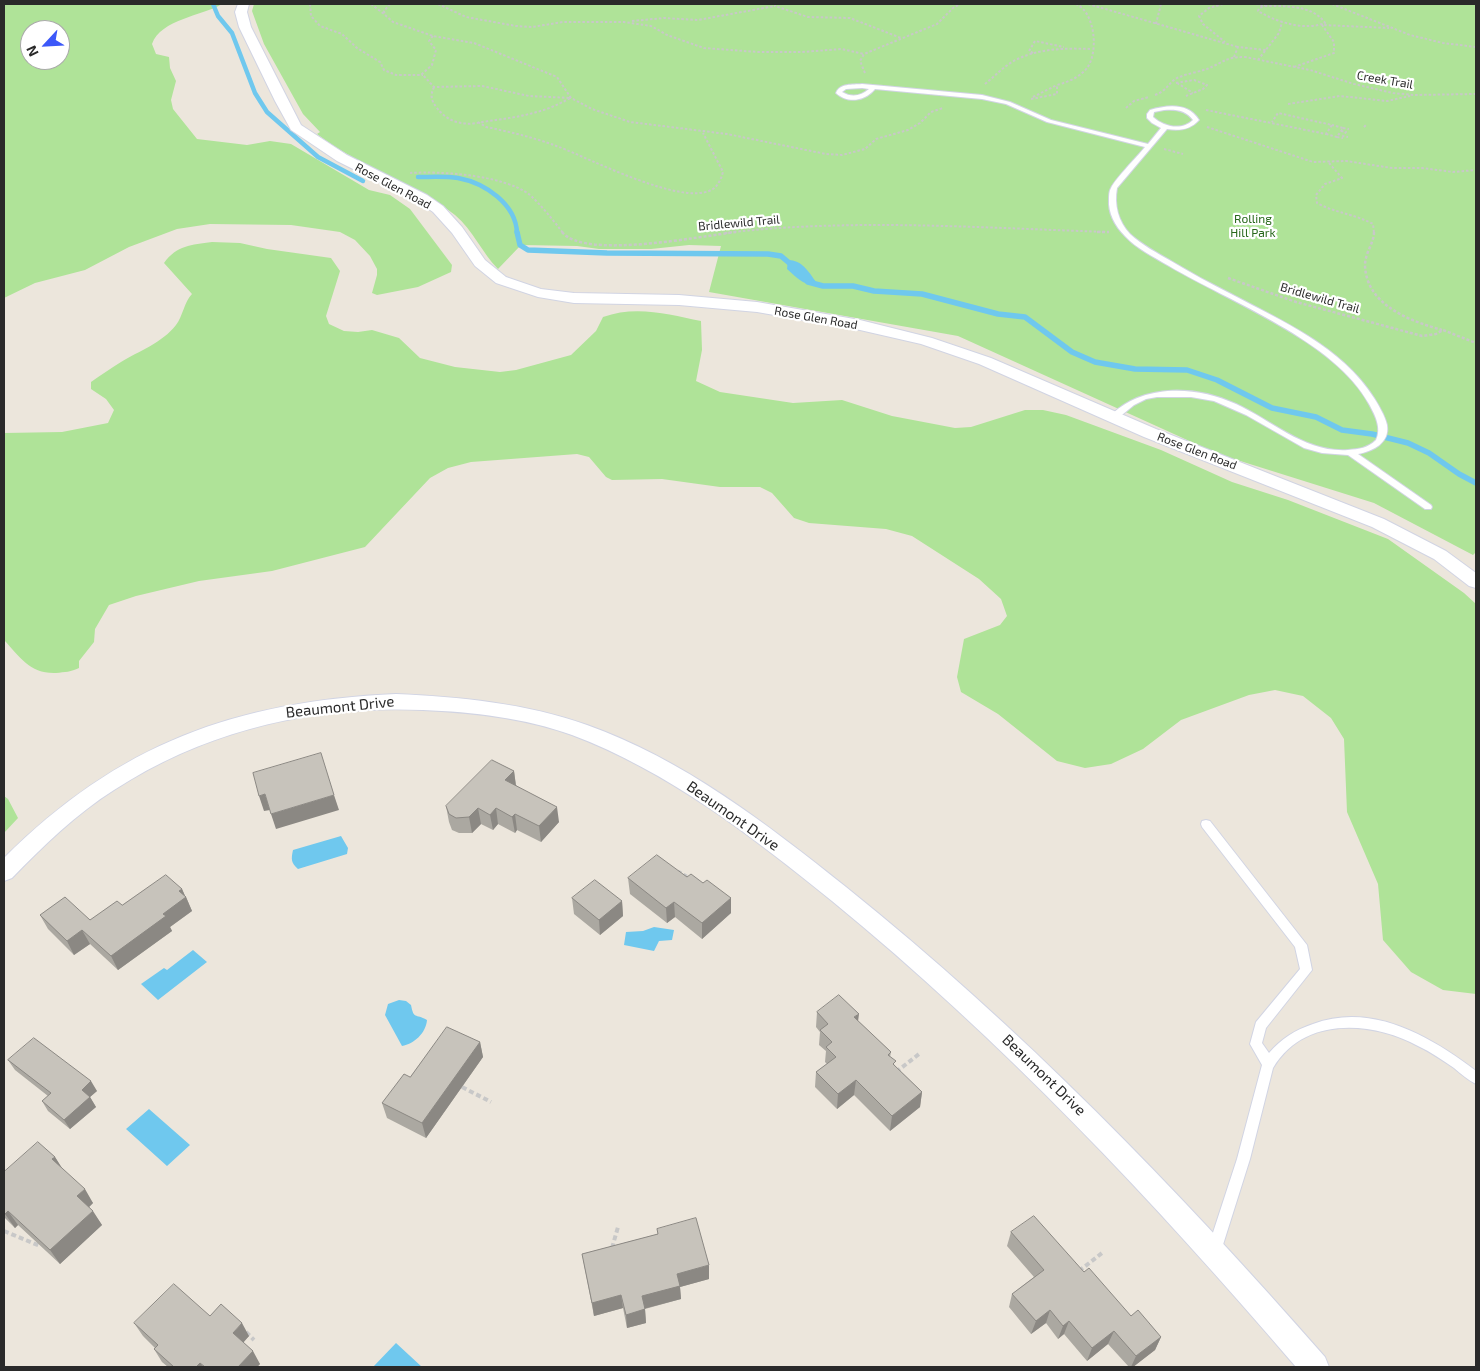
<!DOCTYPE html>
<html>
<head>
<meta charset="utf-8">
<style>
	body { margin:0 }
	#map { position:relative; width:1480px; height:1371px; overflow:hidden; background:#ece6dc; font-family:"Exo 2",sans-serif }
	canvas { display:block }
	.frame { position:absolute; inset:0; border:5px solid #2a2a2a; pointer-events:none }
	.north { position:absolute; left:20px; top:20px; width:50px; height:50px; box-sizing:border-box; background:#fff; border:1px solid #aaa; border-radius:50%; rotate:245deg; font-size:14px; font-weight:700; line-height:20px; text-align:center; color:#2a2a2a }
	.north::after { content:''; display:block; margin:auto; width:18px; height:22px; background:#3c58f9; clip-path:polygon(50% 0,100% 100%,50% 72%,0 100%) }
</style>
</head>
<body>
<div id="map">
<canvas width="1480" height="1371"></canvas>
<div class="frame"></div>
<div class="north">N</div>
</div>
<script>
const g = document.querySelector('canvas').getContext('2d');
g.lineJoin = 'round';
function fill(path, color) { g.fillStyle = color; g.fill(path, 'evenodd'); }
function strokePath(path, color, width, dash) { g.strokeStyle = color; g.lineWidth = width; g.lineCap = dash ? 'butt' : 'round'; g.setLineDash(dash || []); g.stroke(path); }
function drawText(font, color, halo, rows, align = 'center') {
  g.font = font + ' "Exo 2",sans-serif'; g.lineWidth = 4.5; g.setLineDash([]); g.textBaseline = 'middle'; g.strokeStyle = halo; g.fillStyle = color; for (const [text, x, y, turn = 0] of rows) {
    g.save(); g.translate(x, y); g.rotate((+turn || 0) * Math.PI / 180); g.textAlign = isNaN(turn) ? turn : align; if (halo) g.strokeText(text, 0, 0); g.fillText(text, 0, 0); g.restore();
  }
}
const green = new Path2D(`
	M4,4H222C202,16 161,19 152,44L156,54L169,57L170,68L176,81L171,100L173,109L197,139L247,145L270,141L291,144L369,190L390,195L410,209L452,265L451,272L418,287L377,295L372,293L377,275V269L370,256L355,240L340,232L291,225L210,224L177,229L129,247L85,270L35,283L4,298ZM30,30H60V60H30Z
	M254,4H1476V552L1473,555L1374,503L1218,454L958,336L709,292L721,246L689,245L651,249H599L577,246L521,245L498,269C482,253 473,230 455,215C415,183 359,167 317,134L320,132L303,114L264,44L252,11Z
	M212,242L240,243L267,249L331,258L340,271L326,316L329,324L344,331L358,332L372,330L399,338L420,358L455,367L500,372L516,370L571,355L596,331L603,317C635,305 669,314 701,321L702,350L696,381L720,392L793,403L842,400L892,416L955,428L971,427L1025,410H1043L1066,415L1161,450L1232,482L1288,500L1388,539L1464,593L1476,604V994L1443,990L1411,972L1383,940L1378,884L1347,812L1344,739L1331,718L1303,696L1275,690L1249,695L1181,720L1143,749L1111,764L1085,768L1057,761L998,714L961,692L957,677L964,639L1000,625L1007,616L1001,599L979,579L912,536L886,529L809,523L794,518L772,493L760,487H720L662,479L612,480L606,477L589,457L577,454L471,462L448,468L430,478L365,547L272,571L199,581L136,596L109,605L95,629L94,642L79,661V668C71,672 65,672 56,673C30,674 20,657 4,640V433L62,432L108,423L114,410L106,399L91,389V382C101,375 111,368 121,362C139,351 162,343 176,325C183,316 184,302 192,294L164,263C177,245 191,245 212,242Z
	M4,796L8,799L18,818L4,833Z`);
const water = new Path2D(`
	M788,260C802,260 809,272 816,282V285C805,287 795,276 787,269Z
	M341,836L348,848L347,854L298,869C291,863 291,859 293,850Z
	M654,927L674,930L672,940L659,941L654,951L624,945L626,932L643,931Z
	M193,950L207,962L158,1000L141,984L164,968L167,970Z
	M399,1000L406,1001L411,1005C414,1020 415,1013 427,1020C426,1033 414,1044 402,1046L385,1015L388,1004Z
	M149,1109L190,1145L167,1166L126,1129Z
	M396,1343L422,1367H373Z`);
const streamFar1 = new Path2D(`
	M213,4L218,16L232,33L255,93L267,112L318,157L363,181
	M418,177C431,177 445,176 458,178C485,183 516,204 517,233`);
const stream = new Path2D(`
	M517,232L520,245L528,250L607,253L768,254L781,256L794,267
	M808,282L823,286H853L874,291L922,294L998,314L1025,317L1072,352L1095,362L1135,369L1187,370L1217,380L1272,408L1316,417L1342,430L1372,434L1408,443L1429,453L1459,474L1476,483`);
const pathFar3 = new Path2D(`
	M310,4L311,16L320,26L342,34L357,48L380,62L384,70L396,75H423
	M371,4L384,14
	M390,4L384,11L385,15L393,22L433,36L474,43L557,77L571,98L592,109L630,122L727,134L826,154L842,155L865,149L876,139L908,130L920,123L931,112L943,108
	M438,4L466,17L516,26L532,27L563,22H624L651,26L667,35L704,48L758,52H802L842,49L864,54
	M775,4V6L808,17L850,18L901,38
	M1088,4L1238,47
	M1223,4L1209,8L1199,16L1203,24L1225,42
	M1256,4L1265,6V4
	M1332,4L1410,35L1443,43L1476,47
	M1265,6C1285,6 1313,5 1325,23C1304,31 1276,22 1258,11L1259,8Z
	M632,21L664,18L698,20L775,6
	M1156,24L1161,4
	M433,36L429,41L436,50L432,65L422,74L434,87L482,86L529,96L571,98
	M1033,53L1029,51L1035,41L1064,47
	M1234,57L1238,47L1266,50
	M1258,60L1279,33L1282,22
	M1294,67L1334,53V42L1322,25L1389,28
	M865,73L860,61L864,54L937,24L953,8L960,4
	M1176,83L1194,80L1207,85L1203,89L1186,96
	M1177,83L1193,93
	M985,84C994,77 1002,68 1012,62C1036,48 1066,48 1092,49
	M434,87C430,96 431,100 437,108C443,116 452,122 462,123C471,125 480,122 489,121C518,117 545,113 570,98
	M1155,95C1168,90 1168,83 1177,78C1186,74 1198,72 1207,69C1224,62 1225,57 1245,57L1310,70L1354,84L1393,93L1413,95L1476,94
	M1033,97L1057,85
	M1031,99L1057,94V85C1068,82 1080,77 1087,68C1099,52 1095,12 1076,4
	M1288,104L1340,96L1387,101L1410,96
	M1126,108L1134,101L1149,97
	M1206,110L1326,134L1332,125L1278,113L1272,122
	M478,122L486,127C511,132 536,138 559,147C591,159 681,206 711,190C718,187 721,179 723,172L703,133
	M1207,127L1313,162L1346,161L1392,168H1422L1453,172L1476,170
	M1364,127L1366,125
	M1343,128L1349,129
	M1341,131L1346,132L1343,136L1348,137
	M1326,134L1337,137L1343,128L1332,125
	M1337,137L1343,138
	M1164,149L1183,154
	M1329,163L1342,178L1325,184L1316,195L1317,203C1335,213 1355,214 1373,224L1374,233
	M410,173C442,171 504,175 530,195C542,206 553,220 563,233
	M725,233C852,218 982,228 1109,232`);
const pathFar2 = new Path2D(`
	M562,232C585,260 700,236 736,232
	M1097,232H1109
	M1374,232C1374,243 1365,253 1365,265C1366,305 1410,321 1442,330
	M1228,278L1296,302L1422,336L1436,334L1443,330L1476,343`);
const pathFar1 = new Path2D(`
	M678,871L690,878`);
const path = new Path2D(`
	M896,1072L919,1054
	M462,1087L491,1102
	M4,1231L40,1246
	M612,1248L618,1227
	M1079,1271L1102,1253
	M246,1332L254,1340`);
const lane = new Path2D(`
	M862,84L982,95L1010,102L1051,120L1148,144L1161,128L1152,123L1147,118V114L1150,110C1167,105 1188,102 1199,120C1190,130 1179,131 1167,129L1117,188C1114,205 1118,221 1130,234C1142,245 1157,253 1171,261C1191,273 1211,284 1231,294C1282,321 1342,347 1374,398C1379,406 1385,416 1387,425C1390,443 1373,451 1358,454L1431,505L1432,507L1431,509H1425L1348,455L1322,453L1304,448L1246,415L1214,401L1191,397H1157L1146,399L1134,405L1117,419H1111V415C1144,383 1197,386 1236,404C1273,421 1305,453 1348,450C1359,449 1368,448 1376,440C1382,428 1375,415 1369,404C1335,341 1230,302 1169,266C1154,257 1137,249 1125,236C1115,226 1108,213 1109,199C1109,196 1109,191 1111,188C1116,178 1137,157 1145,147L1047,122L1006,104L982,99L875,89C865,101 848,104 836,93C840,83 852,85 862,84ZM862,88L869,89C861,96 852,98 842,92L846,89ZM1164,110C1175,109 1186,110 1193,120C1182,131 1164,127 1153,117L1154,112Z
	M1206,820L1210,821L1307,945L1312,970L1266,1028L1262,1043L1269,1053C1281,1039 1295,1030 1313,1024C1372,1002 1430,1036 1476,1071V1084C1468,1080 1461,1074 1454,1068C1442,1060 1431,1052 1418,1046C1372,1021 1304,1016 1273,1068L1250,1159L1221,1251L1219,1256L1214,1258L1209,1256L1207,1251L1237,1159L1262,1065L1250,1044L1256,1022L1300,969L1295,947L1202,827L1201,824L1202,821Z`);
const street = new Path2D(`
	M238,4H249L247,12L251,27L301,125L347,155L427,195L443,206L462,227L485,260L506,277L541,289L574,293L679,295L757,302L860,320L932,338L991,358L1156,429L1384,519L1446,551L1476,573V588L1469,586L1434,559L1372,527L1144,437L979,364L921,344L860,330L757,312L679,305L574,303L538,297L496,283L475,266L452,233L433,212L417,201L337,161L291,130L275,101L239,27L235,12Z
	M396,694C460,697 526,703 587,725C683,759 767,824 846,887C1022,1028 1177,1188 1325,1357L1329,1367H1296C1153,1200 1003,1041 832,901C753,837 668,771 572,735C525,718 473,712 423,710C314,705 206,730 114,790C76,814 43,846 12,878L4,881V858C118,744 236,701 396,694Z`);
const wall = new Path2D(`
	M514,771L516,785L559,822L541,842L517,830L515,833L498,824L493,830L481,824L472,833H459L452,830L449,822L446,806Z
	M687,877L703,883L731,898V913L702,939L675,917L667,923L630,894L628,878Z
	M182,889L185,896L186,897L192,911L170,927L172,931L118,970L90,944L74,955L48,929L40,915L90,920L122,905Z
	M572,898L622,901L623,916L600,935L574,914Z
	M817,1012L858,1021L891,1052L890,1057L895,1066L922,1092L920,1107L890,1131L854,1095L837,1109L815,1087L816,1072L827,1064L825,1062L826,1051L819,1045L820,1032L816,1027Z
	M480,1042L483,1057L426,1138L387,1118L382,1103L410,1077Z
	M8,1060L97,1091L90,1097L96,1107L70,1129L48,1111L42,1101L48,1096L15,1070Z
	M55,1157L62,1169L93,1203L89,1207L102,1225L60,1264L18,1225L15,1228L4,1217V1172Z
	M657,1229L709,1279L680,1287L681,1299L645,1309L646,1323L627,1328L623,1308L594,1316L582,1254L658,1234Z
	M1011,1232L1084,1272L1131,1316L1161,1337L1155,1350L1133,1367H1129L1108,1344L1087,1361L1064,1334L1058,1339L1046,1323L1031,1334L1009,1307L1012,1294L1034,1277L1007,1246Z
	M210,1316L249,1336L243,1343L260,1364L257,1367H168L162,1362L154,1349L155,1348L143,1336L134,1323Z`);
const shadedWall = new Path2D(`
	M514,771L516,787L505,780Z
	M265,794L270,810L264,811L259,796Z
	M334,795L339,810L276,829L271,814Z
	M557,807L559,822L541,842L539,826Z
	M478,808L481,824L472,833L469,817Z
	M496,808L498,824L493,830L490,815Z
	M515,814L517,830L515,833L512,817Z
	M182,889L186,898V897L192,911L170,927L172,931L118,970L111,956L163,914L179,891Z
	M731,898V913L702,939V923Z
	M622,901L623,916L600,935L599,920Z
	M674,902L675,917L667,923L666,908Z
	M82,930L90,944L74,955L67,941Z
	M859,1014L857,1029L854,1017Z
	M480,1042L483,1057L426,1138L422,1123Z
	M856,1080L854,1095L837,1109L838,1094Z
	M91,1081L97,1091L90,1097L96,1107L70,1129L64,1120L82,1090Z
	M922,1092L920,1107L890,1131L892,1116Z
	M55,1157L64,1171L52,1159Z
	M85,1189L93,1203L86,1210L77,1196Z
	M8,1211L18,1225L15,1228L5,1214Z
	M93,1211L102,1225L60,1264L50,1250Z
	M709,1265V1279L680,1287L681,1299L643,1309L642,1296L677,1274Z
	M621,1295L623,1308L594,1316L592,1303Z
	M645,1309L646,1323L627,1328L626,1315Z
	M1050,1310L1046,1323L1031,1334L1036,1321Z
	M1069,1321L1064,1334L1058,1339L1063,1326Z
	M242,1323L249,1336L240,1346L233,1333Z
	M1114,1331L1108,1344L1087,1361L1092,1348Z
	M1161,1337L1155,1350L1133,1367H1131L1136,1356Z
	M253,1351L260,1364L257,1367H238Z
	M200,1363L203,1367H196Z`);
const building = new Path2D(`
	M321,753L334,795L271,814L265,794L259,796L253,773Z
	M492,760L514,771L505,780L557,807L539,826L515,814L512,817L496,808L490,815L478,808L469,817L456,818L449,814L446,806Z
	M657,855L687,877L691,874L703,883L707,880L731,898L702,923L674,902L666,908L628,878Z
	M166,875L182,889L179,891L186,897L163,914L166,916L111,956L82,930L67,941L40,915L65,897L90,920L117,901L122,905Z
	M595,880L622,901L599,920L572,898Z
	M839,995L859,1014L854,1017L891,1052L888,1055L896,1061L893,1064L922,1092L892,1116L856,1080L838,1094L816,1072L836,1057L826,1047L832,1042L820,1030L828,1024L817,1012Z
	M447,1027L480,1042L422,1123L382,1103L404,1074L410,1077Z
	M34,1038L91,1081L82,1090L90,1097L64,1120L42,1101L51,1093L8,1060Z
	M38,1142L55,1157L52,1159L85,1189L77,1196L93,1211L50,1250L8,1211L5,1214L4,1212V1172Z
	M1034,1216L1084,1272L1089,1268L1131,1316L1138,1310L1161,1337L1136,1356L1114,1331L1092,1348L1069,1321L1063,1326L1050,1310L1036,1321L1012,1294L1044,1270L1011,1232Z
	M696,1218L709,1265L677,1274L680,1286L642,1296L645,1309L626,1315L621,1295L592,1303L582,1254L658,1234L657,1229Z
	M174,1284L210,1316L221,1304L242,1323L233,1333L253,1351L238,1367H205L200,1363L196,1367H174L154,1349L158,1345L134,1323Z`);
const farStreetnames = [
	["Creek Trail",1385,80,10],
	["Rose Glen Road",393,186,28],
	["Bridlewild Trail",739,223,-5],
	["Bridlewild Trail",1320,298,16],
	["Rose Glen Road",816,318,10],
	["Rose Glen Road",1197,451,21]
];
const farParknames = [
	["Rolling",1253,219],
	["Hill Park",1253,233]
];
const streetNames = [
	["Beaumont Drive",340,707,-6],
	["Beaumont Drive",733,816,35],
	["Beaumont Drive",1044,1075,44]
];
fill(green, '#afe398');
fill(water, '#6fc8ee');
strokePath(streamFar1, '#6fc8ee', 4.5);
strokePath(stream, '#6fc8ee', 5.5);
strokePath(lane, '#d1d4e3', 2);
strokePath(street, '#d1d4e3', 2);
strokePath(pathFar3, '#c8c8c8', 2, [2.5, 2]);
strokePath(pathFar2, '#c8c8c8', 2.5, [3, 2]);
strokePath(pathFar1, '#c8c8c8', 3, [4, 2.5]);
strokePath(path, '#c8c8c8', 4, [5, 3]);
fill(lane, '#fff');
fill(street, '#fff');
fill(wall, '#aba8a1');
fill(shadedWall, '#8b8883');
fill(building, '#c7c3bb');
strokePath(building, '#8b8883', 1);
drawText('12px', '#2a2a2a', '#fff', farStreetnames);
drawText('12px', '#27671a', '#fff', farParknames);
drawText('15px', '#2a2a2a', '#fff', streetNames);
</script>
</body>
</html>
